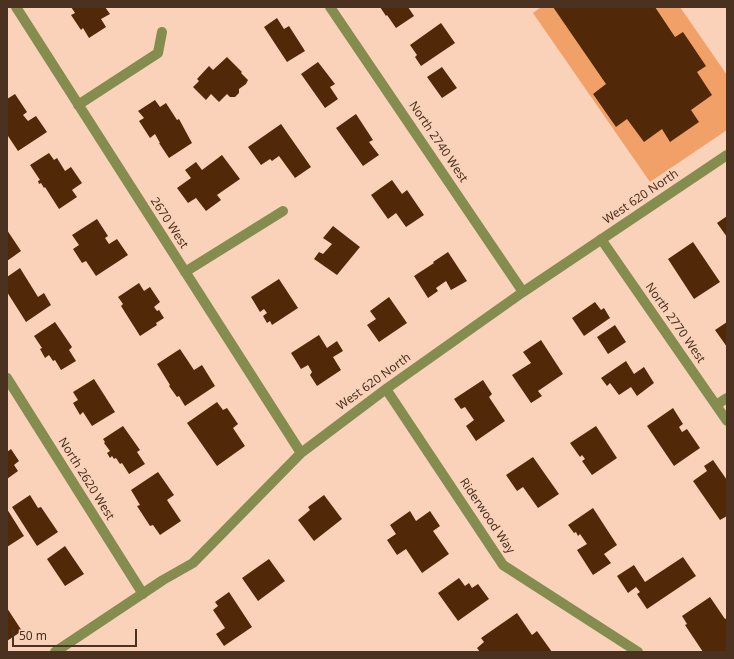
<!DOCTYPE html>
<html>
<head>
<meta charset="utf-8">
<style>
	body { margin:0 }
	#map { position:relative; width:734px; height:659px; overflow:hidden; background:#f9d2b9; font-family:"Noto Sans",sans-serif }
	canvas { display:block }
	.frame { position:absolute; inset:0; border:8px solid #4a3120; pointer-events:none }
	.scale { position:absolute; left:12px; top:629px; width:125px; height:18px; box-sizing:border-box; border:2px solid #4a3120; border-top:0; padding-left:5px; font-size:12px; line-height:14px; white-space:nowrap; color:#4a3120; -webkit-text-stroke:3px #f9d2b9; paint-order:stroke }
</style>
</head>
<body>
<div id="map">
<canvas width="734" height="659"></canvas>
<div class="frame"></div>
<div class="scale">50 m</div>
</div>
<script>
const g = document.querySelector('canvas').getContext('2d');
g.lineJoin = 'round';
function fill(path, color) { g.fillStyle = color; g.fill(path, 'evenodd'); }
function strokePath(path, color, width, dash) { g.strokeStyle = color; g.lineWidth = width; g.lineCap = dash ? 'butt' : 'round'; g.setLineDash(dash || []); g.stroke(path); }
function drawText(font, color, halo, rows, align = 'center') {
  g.font = font + ' "Noto Sans",sans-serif'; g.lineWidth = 4; g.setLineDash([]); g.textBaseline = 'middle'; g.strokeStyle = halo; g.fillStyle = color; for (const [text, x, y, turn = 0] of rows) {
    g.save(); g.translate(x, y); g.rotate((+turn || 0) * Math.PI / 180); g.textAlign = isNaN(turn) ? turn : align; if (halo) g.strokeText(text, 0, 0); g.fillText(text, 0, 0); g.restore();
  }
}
const green = new Path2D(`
	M541,7H680L727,75V130L650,182L533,13Z`);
const building = new Path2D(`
	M71,7H105L110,14L101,19L106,27L89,38L83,28L81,30L71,15L75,13Z
	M380,7H408L414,16L396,28L387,15L386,16Z
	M553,7H655L675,37L683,32L706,66L697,72L712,95L691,110L699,122L670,142L662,129L644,142L627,119L616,127L593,94L606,84Z
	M277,18L284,29L289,26L305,51L287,62L264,27Z
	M441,23L455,43L421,66L415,57L417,55L410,45Z
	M227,57L242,72L241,73L248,80L246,84L239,89V93L235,97H230L227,94L219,102L211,94L206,100L193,87L199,81L197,79L209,66L213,70Z
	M318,62L335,84L330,87L338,99L325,108L301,74Z
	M442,67L457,88L442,98L427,77Z
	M15,94L27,112L23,115L28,121L36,116L47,132L18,151L8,136H7V99Z
	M155,100L160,107L166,103L177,120L179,119L192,143L169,158L159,143H160L155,134L150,138L139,121L144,118L138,111Z
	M356,114L373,140L369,142L379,155L363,166L336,128Z
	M281,124L311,167L295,178L279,156L272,161L270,159L261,165L248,147Z
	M49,153L54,160L57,158L65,171L71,167L82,183L72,190L77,197L59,209L45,187L44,188L41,183L39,184L38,181L40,180L30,165Z
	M222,155L240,179L217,195L221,200L206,211L196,198L188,203L177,188L191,178L185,170L196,162L202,170Z
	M392,180L402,194L407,190L424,215L406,227L396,213L388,219L371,195Z
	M727,216V237L717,223Z
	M97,219L108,236L105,238L109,244L117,239L128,255L96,276L86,261L82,263L73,249L79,245L72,235Z
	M333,226L360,247L337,275L314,259L319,252L323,254L332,244L323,238Z
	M7,230L21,251L7,261Z
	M693,242L720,282L694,299L668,259Z
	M448,252L467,281L451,290L446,281L436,288L438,291L428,298L414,276L434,263L433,262Z
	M20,268L38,297L44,293L51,305L26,322L7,292V277Z
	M279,279L298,308L272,325L270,321L267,323L263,316L267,313L264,309L260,312L251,297Z
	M139,283L144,291L150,287L160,302L154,307L157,311L159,310L164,318L156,323L157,325L140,336L121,306L123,304L118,297Z
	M389,297L407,323L379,342L367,325L376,319L370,311Z
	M595,302L601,310L604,308L610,318L584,336L572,318Z
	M55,322L72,347L69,350L76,361L61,370L55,360L53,361L49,355L45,358L40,349L42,348L34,336Z
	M727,322V347L715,330Z
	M615,325L626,342L608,354L597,337Z
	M319,335L327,348L337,341L343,351L333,357L341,370L317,386L310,375L312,372L308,365L301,369L291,353Z
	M541,340L563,374L538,391L542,396L531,403L512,375L531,363L523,352Z
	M180,349L194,370L202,365L215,386L185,406L179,396L177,397L169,386L170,385L157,364Z
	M626,361L634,374L644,367L654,383L637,396L631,387L619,395L610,383L607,386L601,378Z
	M94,379L115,412L92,426L83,412L80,415L73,403L78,400L73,392Z
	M483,380L492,394L489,397L505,421L476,441L466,426L474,420L465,407L461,409L454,399Z
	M217,402L223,410L227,408L238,424L233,428L245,446L217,466L187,423Z
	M673,408L683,424L679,427L682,432L687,429L700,448L674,466L647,426Z
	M123,426L140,450L137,452L145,464L129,474L122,463L120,464L116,458L114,459L112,456L110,458L107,453L110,451L104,443L105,442L103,439Z
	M596,426L617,458L592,475L582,461L585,459L582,455L580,457L570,443Z
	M11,449L19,461L14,465L18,471L7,479V452Z
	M533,457L559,494L538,508L523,487L517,491L506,475Z
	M713,460L727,480V516L720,520L693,481L707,471L704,466Z
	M158,472L174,495L167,500L181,521L160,535L153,525L150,526L137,506L140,505L131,490Z
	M30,495L38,508L41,507L58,532L37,546L12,507Z
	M324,495L342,519L314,541L298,520L310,510L308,507Z
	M593,508L617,545L604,554L611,563L593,575L577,550L587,544L580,534L578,536L576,532L574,533L568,525Z
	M7,509L24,536L7,547Z
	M410,511L416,521L430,511L440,526L433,531L449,554L422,573L406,549L397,555L387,540L396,534L390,525Z
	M65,546L84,574L65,586L47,559Z
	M683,557L696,576L647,609L637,594L640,592L636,587L628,593L617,576L634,565L645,582Z
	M269,559L285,581L258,601L242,578Z
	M459,578L465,586L469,583L472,588L478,584L489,599L458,621L438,593Z
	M229,592L252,627L224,646L216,634L225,628L213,610L218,606L215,602Z
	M710,597L725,619L727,618V652H703L685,625L687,624L682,616Z
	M7,608L22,631L7,641Z
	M517,613L532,635L537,631L552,652H480L477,648L484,642L481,638Z`);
const minor = new Path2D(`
	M16,7L301,453
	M330,7L523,292
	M78,105L158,53L162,32
	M601,239L727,421
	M185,272L283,211
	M7,378L143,594
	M386,389L503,565L638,652
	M716,405L727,398
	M55,652L163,580L193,563L301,453L386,389L523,292L727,155`);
const streetNames = [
	["North 2740 West",438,142,56],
	["West 620 North",641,197,-34],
	["2670 West",169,223,57],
	["North 2770 West",675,323,55],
	["West 620 North",374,382,-36],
	["North 2620 West",86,479,58],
	["Riderwood Way",487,516,56]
];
fill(green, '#f1a067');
fill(building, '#522908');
strokePath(minor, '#848c4e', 10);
drawText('12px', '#4a3120', '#f9d2b9', streetNames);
</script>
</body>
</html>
